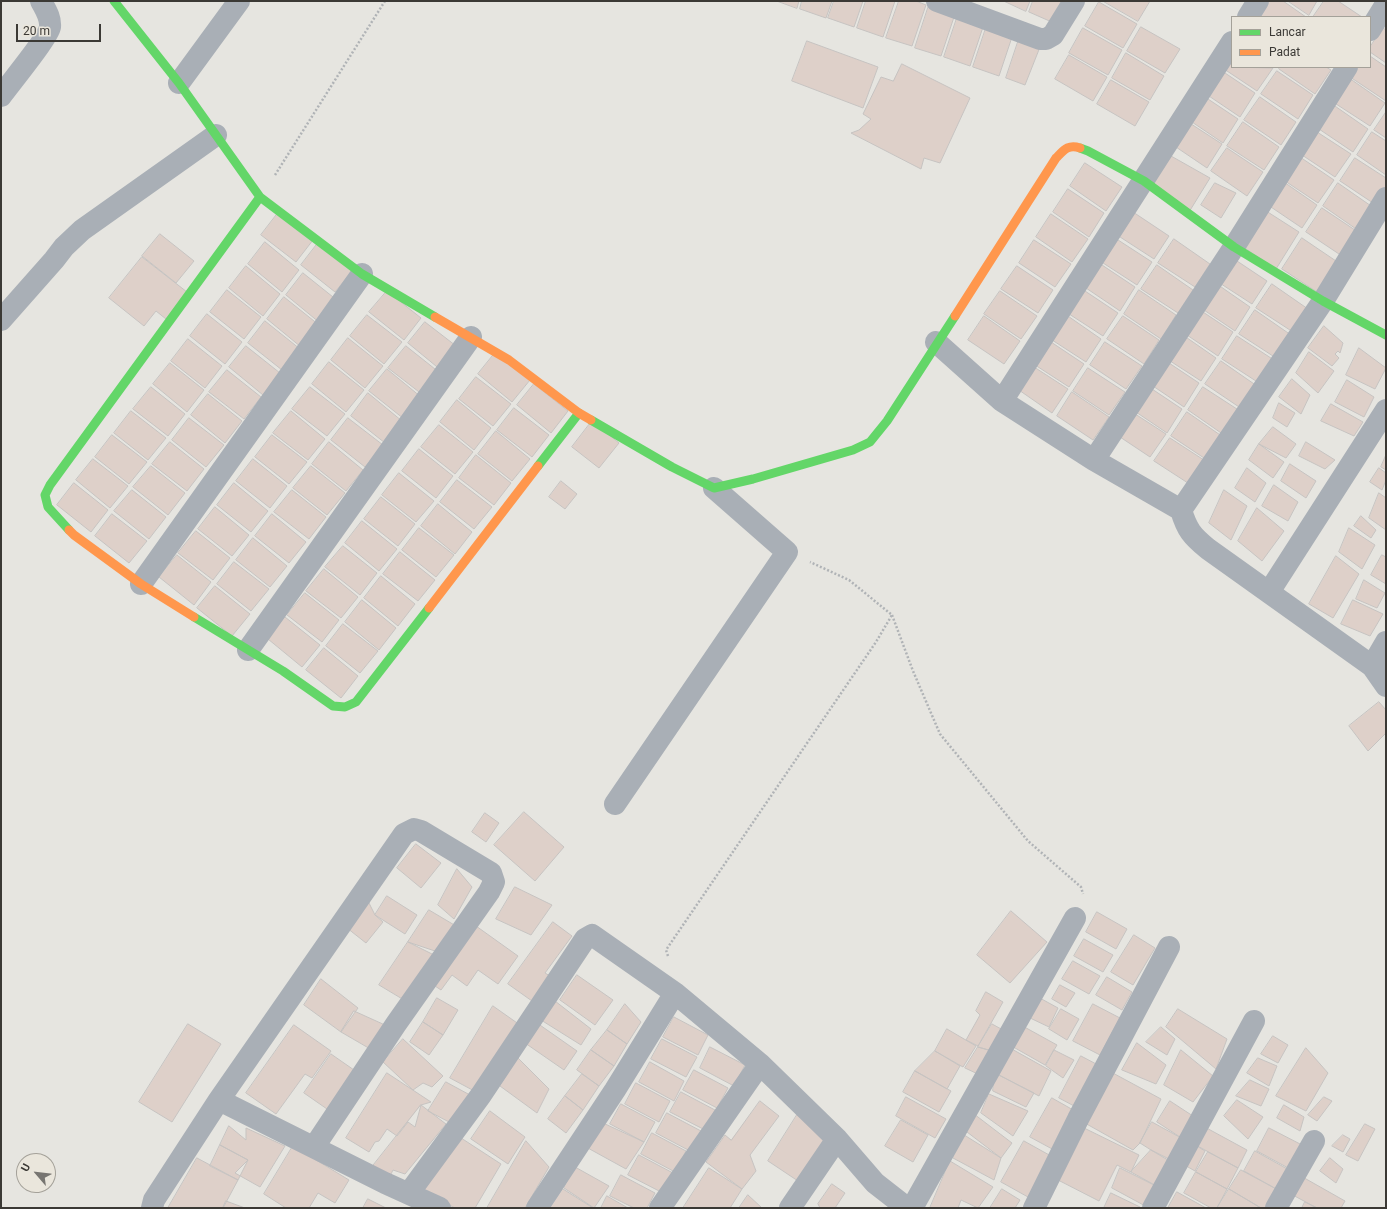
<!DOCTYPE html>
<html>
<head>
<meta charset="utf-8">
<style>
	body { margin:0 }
	#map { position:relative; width:1387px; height:1209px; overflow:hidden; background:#e6e5e0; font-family:Roboto,sans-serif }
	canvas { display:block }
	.frame { position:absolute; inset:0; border:2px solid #3b3935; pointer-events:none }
	.legend { position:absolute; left:1231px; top:16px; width:140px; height:52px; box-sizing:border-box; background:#eae6dc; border:1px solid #a4a199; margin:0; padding:5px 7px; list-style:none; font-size:12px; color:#3b3935 }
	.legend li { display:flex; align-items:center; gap:8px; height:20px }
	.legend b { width:20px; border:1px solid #a4a199 }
	.north { position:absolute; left:16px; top:1153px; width:40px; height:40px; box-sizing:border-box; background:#eae6dc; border:1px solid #a4a199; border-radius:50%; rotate:298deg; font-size:11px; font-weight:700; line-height:16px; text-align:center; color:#3b3935 }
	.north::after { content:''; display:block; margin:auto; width:14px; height:18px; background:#777571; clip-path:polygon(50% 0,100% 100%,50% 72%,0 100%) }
	.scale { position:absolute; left:16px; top:24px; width:85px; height:18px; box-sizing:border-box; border:2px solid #3b3935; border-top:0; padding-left:5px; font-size:12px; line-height:14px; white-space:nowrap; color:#3b3935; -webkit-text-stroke:3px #eae6dc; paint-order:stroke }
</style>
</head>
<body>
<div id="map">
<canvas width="1387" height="1209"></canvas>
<div class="frame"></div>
<ul class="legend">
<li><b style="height:5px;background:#63d668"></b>Lancar</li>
<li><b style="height:5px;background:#ff974d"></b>Padat</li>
</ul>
<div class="north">U</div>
<div class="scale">20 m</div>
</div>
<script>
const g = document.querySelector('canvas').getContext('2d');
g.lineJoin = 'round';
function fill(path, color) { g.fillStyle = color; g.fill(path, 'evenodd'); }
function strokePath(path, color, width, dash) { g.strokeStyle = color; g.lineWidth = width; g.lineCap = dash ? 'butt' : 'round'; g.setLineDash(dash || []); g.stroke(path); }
const building = new Path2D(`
	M777,1H799L797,8Z
	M802,1H832L826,18L800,9Z
	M834,1H863L854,27L828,18Z
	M866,1H895L883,37L857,28Z
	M899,1H916L926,5L912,46L886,38Z
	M1004,1H1030L1026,11Z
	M1033,1H1064L1054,23L1029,12Z
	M1103,1H1150L1138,21Z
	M1265,1H1283L1306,17H1256Z
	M1288,1H1317L1309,15Z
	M1324,1H1338L1362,17H1313Z
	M1099,2L1137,24L1123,48L1085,26Z
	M929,5L955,14L941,56L915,48Z
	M958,15L984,24L970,66L944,57Z
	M987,25L1013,34L999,76L973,67Z
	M1141,27L1180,49L1165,73L1127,51Z
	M1083,28L1122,50L1108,75L1069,53Z
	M1383,28L1386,30V63L1370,52V47Z
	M1019,39L1040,47L1025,85L1006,78Z
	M807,41L878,67L863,108L792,81Z
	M1232,50V67L1273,68L1257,91L1221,67Z
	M1126,53L1164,76L1150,100L1112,78Z
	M1069,55L1107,77L1093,101L1055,79Z
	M1370,56L1386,67V101L1350,77L1357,67H1370Z
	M902,64L970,98L940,163L924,158L921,169L851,133L859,130L871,119L863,114L881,77L893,81Z
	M1280,67H1326L1331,70L1315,94L1279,69Z
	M1219,69L1255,93L1240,117L1203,92Z
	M1277,71L1313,95L1298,119L1261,94Z
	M1349,78L1385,103L1370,126L1333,102Z
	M1111,80L1149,102L1135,126L1097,104Z
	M1202,95L1238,119L1223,143L1186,118Z
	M1260,97L1296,122L1281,145L1244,120Z
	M1332,104L1368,129L1353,152L1316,127Z
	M1386,112V138L1374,130Z
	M1185,120L1222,144L1207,168L1170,143Z
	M1243,122L1279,147L1264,170L1227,146Z
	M1314,130L1351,154L1335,177L1299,153Z
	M1372,132L1386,141V175L1357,155Z
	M1227,148L1263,172L1247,196L1211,171Z
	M1297,155L1334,180L1318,203L1282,179Z
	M1171,156L1210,178L1189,212L1153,185Z
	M1355,158L1386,178V190L1376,205L1340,181Z
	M1085,163L1122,187L1106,211L1070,186Z
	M1281,180L1317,205L1302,228L1265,203Z
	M1215,183L1236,193L1221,218L1201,205Z
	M1338,183L1374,208L1359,231L1323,206Z
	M1068,189L1104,213L1089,237L1053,212Z
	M1322,208L1358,232L1342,256L1306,232Z
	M1263,209L1299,232L1276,269L1240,245Z
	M1133,212L1169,236L1154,259L1117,235Z
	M278,213L313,240L296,262L261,235Z
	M1051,214L1088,239L1072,262L1036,237Z
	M160,234L194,261L176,283L142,256Z
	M1115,238L1152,262L1137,285L1100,261Z
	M1302,238L1336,261L1317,292L1282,269Z
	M1174,239L1210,264L1195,287L1158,263Z
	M1034,240L1071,264L1055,287L1019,263Z
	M265,242L299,270L282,292L248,264Z
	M318,243L353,270L335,292L301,265Z
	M142,257L187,292L166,319L156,311L144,326L109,298Z
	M1231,257L1267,281L1252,304L1215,280Z
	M1099,263L1135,287L1120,311L1083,286Z
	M1157,265L1193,290L1178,313L1141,289Z
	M246,266L280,294L263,316L229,288Z
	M1017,266L1053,290L1038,313L1001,289Z
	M303,273L338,301L320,323L286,295Z
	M1214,282L1250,307L1235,331L1198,306Z
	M1272,284L1308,309L1293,332L1256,308Z
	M1082,289L1118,313L1103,336L1066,312Z
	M227,290L261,317L244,339L210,312Z
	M1139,290L1176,315L1161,339L1124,314Z
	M387,291L421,318L404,340L369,312Z
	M1000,291L1037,316L1021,339L984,314Z
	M284,297L319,325L301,347L267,319Z
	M1197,308L1233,332L1218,356L1181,331Z
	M1255,310L1291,335L1276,358L1239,334Z
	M207,314L242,342L225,364L190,336Z
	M1065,314L1101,339L1086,362L1049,338Z
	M367,315L402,342L384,364L350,336Z
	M984,316L1020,341L1004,364L968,340Z
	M1123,316L1159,340L1144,364L1107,339Z
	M265,321L300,349L282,370L248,343Z
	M425,322L460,349L442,371L408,343Z
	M1324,326L1343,343L1340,353L1338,351L1335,354L1339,358L1332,366L1308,348Z
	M1180,333L1216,358L1201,381L1164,357Z
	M1237,336L1274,360L1259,383L1222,359Z
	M348,338L383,366L365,388L331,360Z
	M188,339L222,366L205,388L171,361Z
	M1048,340L1084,364L1069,387L1032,363Z
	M1105,342L1142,366L1126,389L1090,365Z
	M246,346L280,373L263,395L229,367Z
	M406,346L440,373L423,395L388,368Z
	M1359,348L1386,368L1375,389L1346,375Z
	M1309,352L1334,371L1318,393L1296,373Z
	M495,353L530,380L512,402L478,374Z
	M1163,359L1199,383L1184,407L1147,382Z
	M1221,361L1257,386L1242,409L1205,384Z
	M329,362L364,390L346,412L312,384Z
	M170,363L204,390L187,412L153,384Z
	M1031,365L1068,389L1052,413L1016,388Z
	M1088,368L1125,392L1109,415L1073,391Z
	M387,369L421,397L404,419L369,391Z
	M227,370L261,397L244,419L209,392Z
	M476,377L511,404L493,426L459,399Z
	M1292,379L1310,395L1301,414L1279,397Z
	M1347,380L1374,397L1364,417L1335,402Z
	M534,384L568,411L551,433L517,405Z
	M1146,385L1182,409L1167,433L1130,408Z
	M151,387L185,414L168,436L133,409Z
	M310,387L345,414L327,436L292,409Z
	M1203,387L1240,411L1224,435L1188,410Z
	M1072,392L1109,417L1093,440L1057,416Z
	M368,393L402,421L385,443L351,416Z
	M208,394L242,421L225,443L191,415Z
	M457,400L491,428L474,450L440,422Z
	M1279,403L1295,413L1287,427L1273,418Z
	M1331,404L1363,422L1354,436L1321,421Z
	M514,408L549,435L532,457L497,430Z
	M1129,410L1166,434L1150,457L1114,433Z
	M131,411L166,438L148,460L114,433Z
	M291,411L325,439L308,460L273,433Z
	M1187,412L1223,437L1207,460L1171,436Z
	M189,418L224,445L206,467L172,440Z
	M348,418L383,445L365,467L331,440Z
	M592,421L619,443L599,468L572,447Z
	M439,425L473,452L455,474L421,447Z
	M1273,427L1296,444L1286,458L1259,444Z
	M496,431L530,459L512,481L478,454Z
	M112,435L147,462L129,484L95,457Z
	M272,435L307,462L289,484L255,457Z
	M1170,438L1207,462L1191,485L1154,461Z
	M170,442L204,469L187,491L152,464Z
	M329,442L363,470L346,491L312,464Z
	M1306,442L1335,460L1325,469L1299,456Z
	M1259,444L1284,462L1273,478L1249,460Z
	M419,449L453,476L436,498L402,471Z
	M476,455L511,483L494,505L459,478Z
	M1386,455V470L1381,467Z
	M93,459L128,486L110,508L76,480Z
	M253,459L287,486L270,508L236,481Z
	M1290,464L1316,481L1306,498L1281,481Z
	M151,466L185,493L168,515L133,487Z
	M311,466L345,493L327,515L293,488Z
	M1247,468L1266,483L1255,502L1235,488Z
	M1379,468L1386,473V480L1382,490L1370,482Z
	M399,473L434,501L416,522L382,495Z
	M457,480L492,507L474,529L440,502Z
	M561,481L577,494L565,509L549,497Z
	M74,483L108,510L91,532L57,505Z
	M234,483L268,511L251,532L217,505Z
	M1274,485L1298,502L1288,521L1262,506Z
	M132,490L166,517L149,539L114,511Z
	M292,490L326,517L309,539L274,512Z
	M1224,490L1247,506L1231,540L1209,523Z
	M1379,493L1386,498V530L1369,518Z
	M381,497L415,524L398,546L364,519Z
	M438,504L472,532L455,554L421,526Z
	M215,507L249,535L232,556L198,529Z
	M1257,508L1284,531L1262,561L1238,541Z
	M112,514L147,541L129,563L95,536Z
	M272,514L306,542L289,563L255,536Z
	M1361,516L1376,530L1371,538L1354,526Z
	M362,521L397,549L379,571L345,543Z
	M419,528L454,555L436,577L402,550Z
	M1349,528L1375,545L1362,569L1339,552Z
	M196,531L230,558L213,580L178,553Z
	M253,538L287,566L270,587L236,560Z
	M343,546L377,573L360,595L325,567Z
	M400,552L435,580L418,601L383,574Z
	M177,555L211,582L194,605L159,577Z
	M1382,555L1386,557V584L1371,575Z
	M1336,556L1359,574L1333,618L1309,604Z
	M234,562L269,589L251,611L217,584Z
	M324,569L358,597L341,618L306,591Z
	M381,576L415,604L398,626L364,598Z
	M1364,580L1385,593L1377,608L1356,599Z
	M215,586L250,614L232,636L197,608Z
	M305,593L339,620L322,642L287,615Z
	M362,600L396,628L379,650L345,622Z
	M1353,600L1383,614L1370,636L1341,624Z
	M285,617L320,645L302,667L268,639Z
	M343,624L378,651L360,673L326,646Z
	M324,648L358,676L341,698L306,670Z
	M1379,702L1386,710V733L1368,751L1349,726Z
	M524,812L564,847L535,881L494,845Z
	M485,813L499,823L486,842L472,832Z
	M416,844L441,863L421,888L397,868Z
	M457,869L472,887L454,919L438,905Z
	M515,887L552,905L531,935L496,919Z
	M387,896L417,915L405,934L375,915Z
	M368,901L375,915L383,922L366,943L347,928Z
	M429,910L456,926L438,952L408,942Z
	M1011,911L1047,942L1010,983L977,955Z
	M1097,912L1127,929L1116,949L1086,932Z
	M553,922L572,936L545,973L550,976L532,1001L508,984Z
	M476,926L518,956L498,984L478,970L467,986L452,975L441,990L435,986Z
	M1134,935L1155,948L1133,985L1111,972Z
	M1084,939L1113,955L1103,972L1074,956Z
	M408,942L436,956L404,1000L379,985Z
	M1073,961L1100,976L1089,994L1062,979Z
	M577,975L613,1000L595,1025L560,1000Z
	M1107,977L1132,992L1122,1010L1096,995Z
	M321,979L358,1008L341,1032L304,1005Z
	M1060,985L1075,993L1066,1007L1052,999Z
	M986,992L1003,1002L978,1046L966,1040L980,1015L976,1011Z
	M1038,997L1058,1008L1049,1027L1028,1017Z
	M437,998L458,1010L443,1035L423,1022Z
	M555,1001L591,1029L581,1045L541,1020Z
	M625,1004L641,1022L627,1044L607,1030Z
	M1093,1004L1120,1018L1100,1055L1073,1041Z
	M493,1006L520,1025L478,1093L450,1078Z
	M1061,1009L1079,1019L1067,1040L1049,1029Z
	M1178,1009L1227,1039L1216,1069L1166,1027Z
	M354,1011L385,1025L372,1050L341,1032Z
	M674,1017L708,1035L698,1055L663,1037Z
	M423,1022L443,1035L429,1055L410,1042Z
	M537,1023L577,1051L564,1070L525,1043Z
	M188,1024L221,1044L172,1122L139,1102Z
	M992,1024L1003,1030L992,1051L978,1047Z
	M1019,1024L1057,1045L1045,1065L1008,1044Z
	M294,1025L331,1051L312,1078L305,1074L276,1114L246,1093Z
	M1161,1027L1175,1039L1167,1055L1146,1042Z
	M947,1029L976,1046L963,1067L935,1051Z
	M607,1030L627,1044L614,1066L591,1050Z
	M1273,1036L1288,1045L1278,1063L1261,1054Z
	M403,1039L443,1076L432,1087L423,1083L413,1090L383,1062Z
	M662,1039L697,1057L686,1077L651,1059Z
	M1137,1043L1166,1065L1156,1084L1122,1070Z
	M710,1047L745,1065L734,1086L700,1068Z
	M978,1047L992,1051L980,1075L965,1068Z
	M1010,1048L1051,1071L1039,1096L995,1073Z
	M1306,1048L1328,1073L1306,1111L1276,1096Z
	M591,1050L614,1066L599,1086L577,1070Z
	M1054,1050L1074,1060L1063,1078L1046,1066Z
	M1181,1050L1213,1076L1193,1102L1164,1085Z
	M935,1051L960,1066L947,1089L915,1071Z
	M331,1054L354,1070L327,1109L304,1093Z
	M1081,1056L1098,1065L1076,1107L1059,1098Z
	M518,1058L549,1089L537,1113L500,1086Z
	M1258,1058L1277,1066L1269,1086L1247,1073Z
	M650,1062L684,1081L674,1101L639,1082Z
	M694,1070L728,1088L717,1108L683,1090Z
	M915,1071L951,1091L939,1112L903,1092Z
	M1111,1072L1161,1099L1140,1143L1133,1150L1083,1122Z
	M387,1073L431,1102L421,1105L415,1127L408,1122L397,1136L387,1129L379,1141L375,1142L369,1152L346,1138Z
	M995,1073L1034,1093L1026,1107L993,1091Z
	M582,1074L599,1086L583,1110L565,1096Z
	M1250,1080L1269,1089L1261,1106L1236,1096Z
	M446,1082L470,1095L451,1123L428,1111Z
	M636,1083L670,1101L659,1122L625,1104Z
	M681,1092L715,1110L705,1130L670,1112Z
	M989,1094L1028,1111L1013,1136L981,1113Z
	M565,1096L583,1110L566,1133L548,1119Z
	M906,1097L946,1119L935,1138L896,1116Z
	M1324,1097L1332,1101L1317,1121L1308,1115Z
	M1052,1098L1075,1111L1054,1150L1030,1137Z
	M1237,1100L1263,1117L1248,1139L1224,1116Z
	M760,1101L779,1116L750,1155L756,1171L742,1189L706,1162L725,1135L731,1140Z
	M1170,1101L1196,1118L1183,1139L1157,1122Z
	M621,1104L655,1122L644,1142L610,1124Z
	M421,1105L446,1124L405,1174L393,1170L388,1180L372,1167Z
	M1284,1105L1304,1117L1300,1131L1277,1118Z
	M490,1111L525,1137L508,1164L471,1139Z
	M667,1113L701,1131L690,1151L656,1133Z
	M974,1114L1012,1143L1001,1158L967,1132Z
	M797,1115L828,1135L798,1181L768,1161Z
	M901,1120L928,1135L913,1162L885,1146Z
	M1152,1122L1183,1139L1171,1160L1151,1150L1140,1143Z
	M603,1123L644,1142L626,1169L586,1147Z
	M1365,1124L1375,1129L1358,1161L1346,1155Z
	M1201,1125L1247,1150L1238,1168L1192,1143Z
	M229,1126L246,1140V1128L285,1146L260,1187L235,1173L248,1160L220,1145Z
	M1084,1128L1139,1155L1131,1172L1117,1165L1099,1201L1058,1180Z
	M1269,1128L1304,1146L1290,1169L1257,1151Z
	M652,1133L686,1151L675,1172L641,1154Z
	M961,1133L1001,1158L994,1180L953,1158Z
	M1343,1135L1350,1139L1343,1152L1332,1146Z
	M458,1136L501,1164L475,1208H455L423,1191Z
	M526,1141L549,1167L525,1208H487Z
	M1024,1141L1051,1156L1028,1197L1001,1182Z
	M1192,1143L1205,1151L1195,1171L1181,1163Z
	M220,1145L248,1160L238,1180L210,1166Z
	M293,1146L349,1180L335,1203L318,1193L309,1208H286L264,1194Z
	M1151,1150L1173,1163L1160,1188L1131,1172Z
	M1255,1151L1291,1171L1280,1191L1244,1171Z
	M1208,1152L1238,1168L1227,1189L1196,1172Z
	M639,1155L673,1173L663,1193L628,1175Z
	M197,1158L238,1180L223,1208H168Z
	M1330,1158L1343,1169L1336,1183L1320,1171Z
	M950,1161L993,1187L978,1208L961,1200L958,1208H930Z
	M575,1167L609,1186L594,1208L564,1188Z
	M709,1168L742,1189L730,1208H683Z
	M1120,1168L1160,1188L1149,1208L1112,1188Z
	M1241,1170L1280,1191L1271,1208H1261L1229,1189Z
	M1196,1172L1227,1189L1217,1208H1211L1184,1193Z
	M621,1175L655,1193L647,1208H634L610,1196Z
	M1299,1175L1345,1201L1341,1208H1317L1289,1193Z
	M832,1184L845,1193L835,1208H820L818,1204Z
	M563,1189L593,1208H550Z
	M1002,1189L1020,1200L1015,1208H990Z
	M1229,1189L1261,1208H1217Z
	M1177,1192L1206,1208H1168Z
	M1111,1193L1140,1207V1208H1104Z
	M748,1195L762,1208H739Z
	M607,1196L628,1208H601Z
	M368,1199L386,1208H363Z
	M226,1201L245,1208H223Z
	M1305,1202L1317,1208H1302Z`);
const path = new Path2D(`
	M275,175L385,1
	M892,615L913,671L940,734L1028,841L1081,887L1083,894
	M668,956L666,950L876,642L892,615L849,580L810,562`);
const street = new Path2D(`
	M937,1L1040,39H1046L1053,35L1074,1
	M1248,17L1258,1
	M1370,30L1386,4
	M179,83L239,1
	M1,96C9,85 49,36 50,27C51,17 45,9 41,1
	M1,320L54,260L64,247L82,230L216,135
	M936,342L1002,401L1094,460L1181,510C1187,530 1192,536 1208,549L1372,666L1386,686
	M1002,401L1232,42
	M1094,460L1234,247L1347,67
	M1181,510L1323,301L1386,198
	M141,584L362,274
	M1269,592L1386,410
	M248,650L471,337
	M1372,666L1386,642
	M615,804L787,552L714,488
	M219,1100L385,1183L440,1208
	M409,1193L481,1095L585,939L592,935L675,993L760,1064L837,1139L875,1183L907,1208
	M152,1208L154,1200L219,1100L404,834L414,829L421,831L491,873L494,882L489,892L396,1024L314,1147
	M537,1208L615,1090L675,993
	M660,1208L760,1064
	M790,1208L837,1139
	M912,1208C967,1112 1020,1014 1075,918
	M1034,1208L1078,1119L1169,947
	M1153,1208L1254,1021
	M1276,1208L1314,1141`);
const fast = new Path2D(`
	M114,1L179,83L260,197L362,274L435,317
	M1080,148L1088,151L1144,181L1234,247L1323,301L1386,335
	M591,420L672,467L714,488L753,479L853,450L870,442L887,421L955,316
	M538,466L579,413
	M69,530L48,507L45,495L50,485L260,197
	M194,617L283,671L333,706L345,707L356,702L429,608`);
const slow = new Path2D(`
	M955,316L1056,158C1064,150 1068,144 1080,148
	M435,317L509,360L579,413L591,420
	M69,530L74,535L141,584L194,617
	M429,608L538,466`);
fill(building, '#ded0c9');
strokePath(building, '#c6c3c1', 1);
strokePath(path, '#b0b3b6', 2.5, [2, 2]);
strokePath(street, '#a9afb6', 22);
strokePath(fast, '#63d668', 9);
strokePath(slow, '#ff974d', 9);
</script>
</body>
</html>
